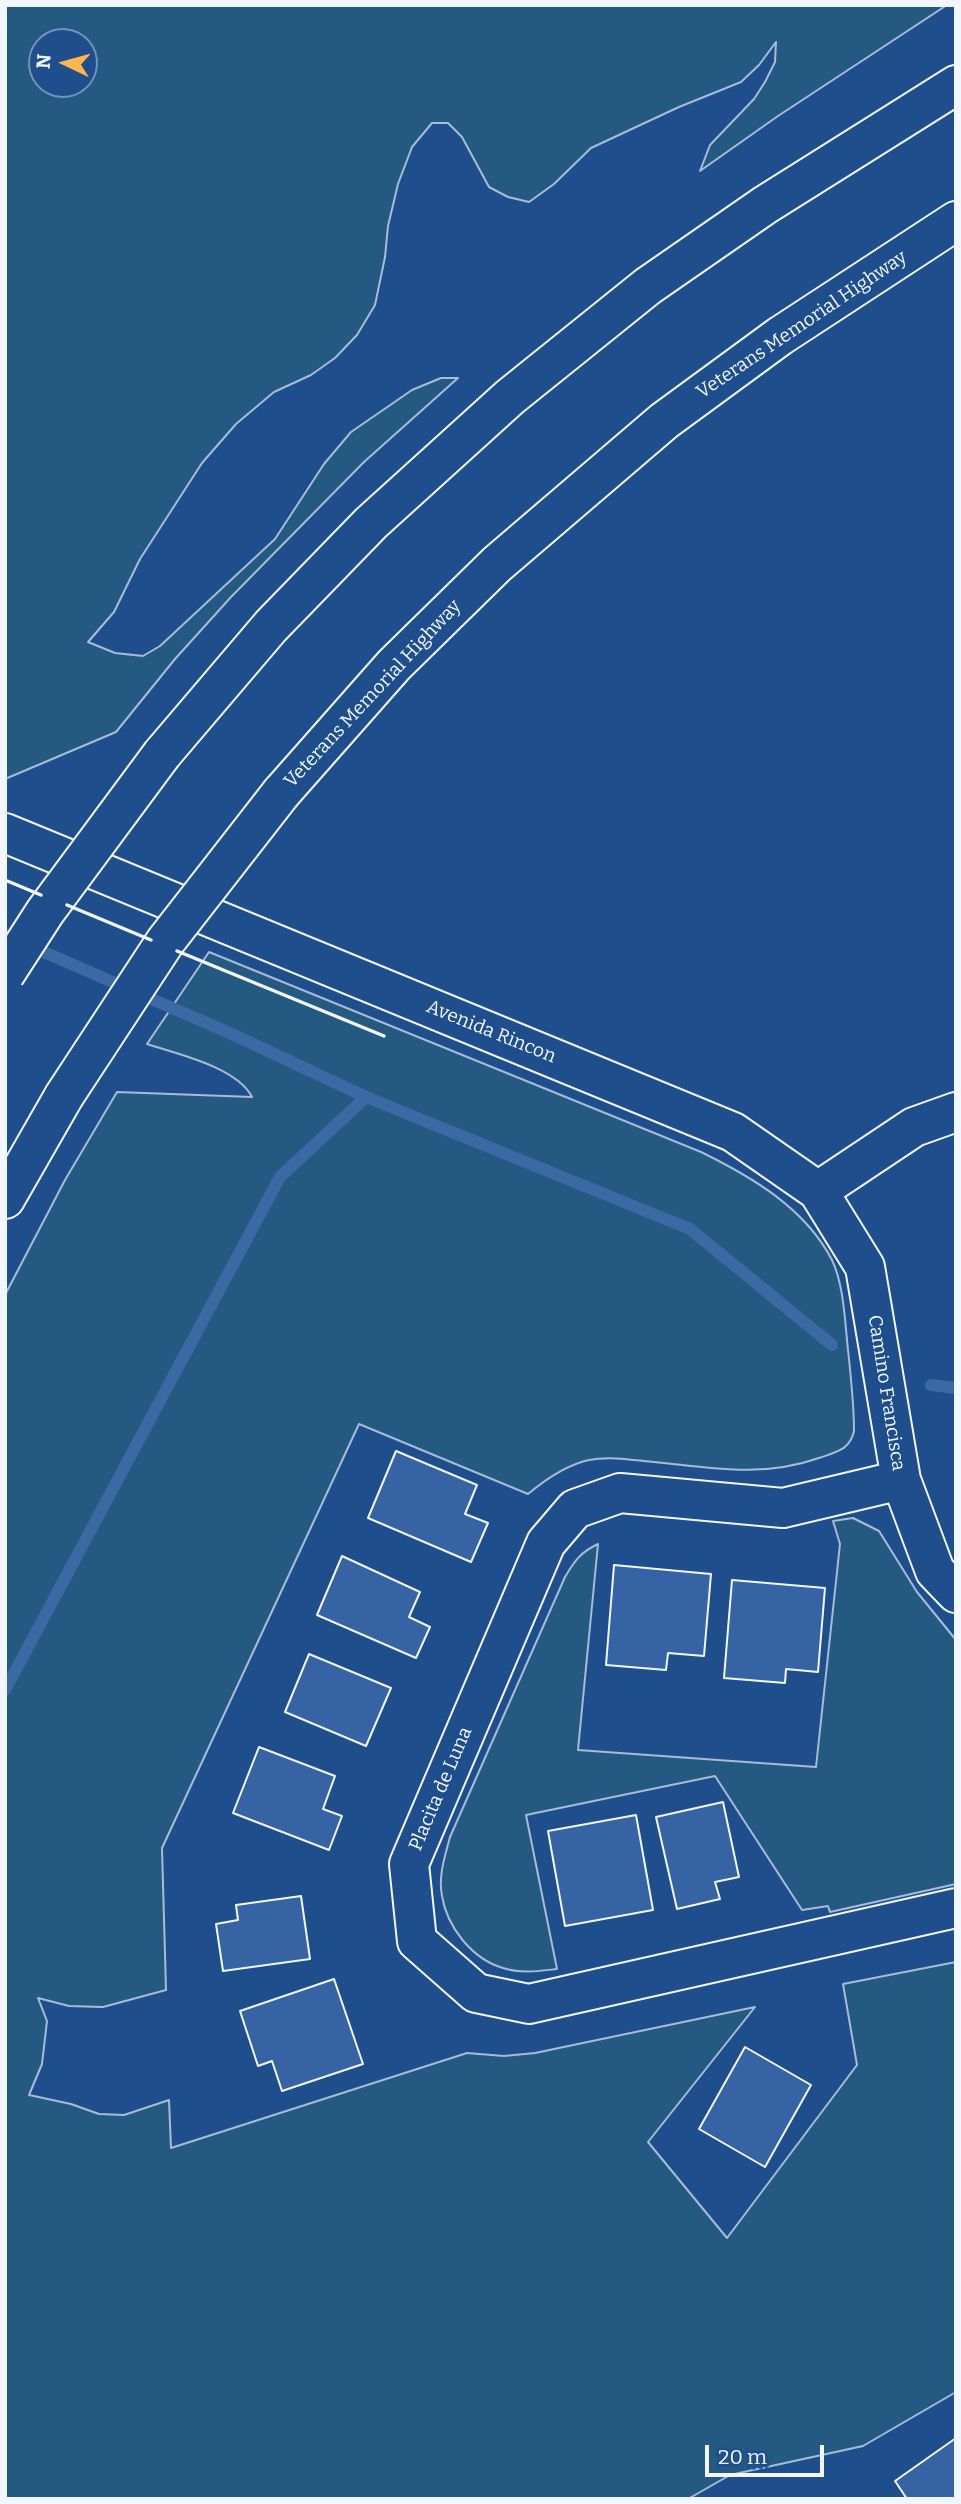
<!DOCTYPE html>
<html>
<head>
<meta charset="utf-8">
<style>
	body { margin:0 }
	#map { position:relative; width:961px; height:2504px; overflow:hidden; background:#1f4e8c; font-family:Bitter,serif }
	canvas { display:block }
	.frame { position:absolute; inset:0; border:7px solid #f2f6ff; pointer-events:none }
	.north { position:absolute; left:28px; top:28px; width:70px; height:70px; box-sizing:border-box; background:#1f4e8c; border:2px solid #7391ba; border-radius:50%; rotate:275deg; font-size:19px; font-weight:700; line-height:28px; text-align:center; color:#f2f6ff }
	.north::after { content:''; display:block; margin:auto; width:24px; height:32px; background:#ffb74d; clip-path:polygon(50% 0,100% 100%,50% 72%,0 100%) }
	.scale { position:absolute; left:705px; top:2445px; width:119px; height:32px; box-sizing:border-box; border:4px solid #f2f6ff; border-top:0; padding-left:9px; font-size:21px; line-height:24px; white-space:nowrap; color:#f2f6ff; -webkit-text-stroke:5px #1f4e8c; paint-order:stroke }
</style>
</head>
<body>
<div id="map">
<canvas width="961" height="2504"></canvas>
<div class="frame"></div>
<div class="north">N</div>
<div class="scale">20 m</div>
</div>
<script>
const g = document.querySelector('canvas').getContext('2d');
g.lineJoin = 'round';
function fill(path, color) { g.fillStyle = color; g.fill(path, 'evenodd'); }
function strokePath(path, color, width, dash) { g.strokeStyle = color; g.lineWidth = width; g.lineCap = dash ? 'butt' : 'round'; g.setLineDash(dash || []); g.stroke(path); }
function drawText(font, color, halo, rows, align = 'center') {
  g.font = font + ' Bitter,serif'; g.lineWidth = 5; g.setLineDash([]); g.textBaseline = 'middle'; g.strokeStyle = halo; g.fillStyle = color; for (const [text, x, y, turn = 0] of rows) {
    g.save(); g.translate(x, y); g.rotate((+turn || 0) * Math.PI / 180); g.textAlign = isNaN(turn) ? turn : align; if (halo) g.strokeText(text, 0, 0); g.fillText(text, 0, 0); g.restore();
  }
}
const green = new Path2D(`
	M5,5H947L778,116L700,171L710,145L754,99L765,82L775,62L776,42L759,65L741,82L679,107L591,148L554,184L529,202L508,197L489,187L462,137L448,123H432L412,147L398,184L388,226L385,257L375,305L357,335L335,358L311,375L274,392L236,424L202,463L140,559L114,612L88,642L115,653L143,656L160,646L275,539L324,464L351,432L412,390L441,378H458L364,462L231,597L175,659L116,732L5,779ZM84,42V84H42V42Z
	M209,952L701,1152C752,1177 805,1208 832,1260C844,1285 845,1323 848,1350C851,1377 854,1404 854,1431C850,1450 836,1452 819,1458C762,1478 712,1468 654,1462C633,1460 610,1456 589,1460C566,1465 546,1479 528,1494L359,1424L162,1848L166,1990L103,2007L69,2006L38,1998L47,2021L42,2064L29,2095L71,2104L99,2114L124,2115L169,2100L171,2148L467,2053L504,2056L535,2053L755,2007L648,2142L727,2238L857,2065L843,1984L956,1962V2392L863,2446L730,2475L688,2499H5V1295L65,1180L117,1092L252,1097C237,1067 177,1054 147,1044Z
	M853,1518L879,1531L917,1592L956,1640V1884L830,1912L828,1906L802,1910L715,1776L526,1815L557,1969C539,1971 521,1974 503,1968C472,1959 447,1927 442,1896C438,1876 445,1856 450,1837L565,1577C575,1560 581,1552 598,1544L578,1750L816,1767L840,1544L833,1521Z`);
const stream = new Path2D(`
	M5,935L234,1035L366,1097L690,1229L832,1345
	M931,1385L956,1388
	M5,1690L280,1177L366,1097`);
const building = new Path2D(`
	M396,1451L477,1485L465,1514L488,1523L471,1562L368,1518Z
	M342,1556L420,1592L409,1617L430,1627L416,1658L317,1615Z
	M614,1565L711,1574L704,1656L668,1653L666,1670L606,1665Z
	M732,1580L825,1588L818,1672L786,1669L785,1683L724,1678Z
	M309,1654L391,1688L366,1746L285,1712Z
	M259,1747L335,1776L323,1809L342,1816L329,1850L233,1813Z
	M723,1802L739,1877L715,1882L720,1899L677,1909L656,1817Z
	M636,1815L653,1910L565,1926L548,1831Z
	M301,1896L310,1959L223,1971L216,1924L238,1920L236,1905Z
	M334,1979L363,2064L282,2091L272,2061L258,2066L240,2011Z
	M745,2047L811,2085L765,2167L699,2129Z
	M956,2438V2499H907L895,2481Z`);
const minor = new Path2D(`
	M5,833L733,1132L818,1191L865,1267L901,1480L935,1571L956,1593
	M818,1191L914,1127L956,1112
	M901,1480L783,1508L620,1493L575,1509L546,1543L409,1864L417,1941L476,1993L529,2004L956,1908`);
const highway = new Path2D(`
	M162,754L271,626L371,523L510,397L648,286L765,205L956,85
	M281,793L394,665L497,564L664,421L780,336L956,221
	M5,1199L64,1096`);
const highwayBridge = new Path2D(`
	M5,974L45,912L162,754
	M64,1096L165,942L281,793`);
const wall = new Path2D(`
	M5,880L41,895
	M67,905L151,940
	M177,951L384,1036`);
const streetNames = [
	["Veterans Memorial Highway",802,325,-34],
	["Veterans Memorial Highway",373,694,-47],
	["Avenida Rincon",491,1032,22],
	["Camino Francisca",886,1393,81],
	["Placita de Luna",441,1789,-67]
];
fill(green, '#245a82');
strokePath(green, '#a8bbd7', 2);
strokePath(stream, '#3b69a3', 12);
fill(building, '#3563a3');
strokePath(building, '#f2f6ff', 2);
strokePath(minor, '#f2f6ff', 42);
strokePath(highway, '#f2f6ff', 42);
strokePath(minor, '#1f4e8c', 38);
strokePath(highway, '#1f4e8c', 38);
strokePath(highwayBridge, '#f2f6ff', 42, []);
strokePath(highwayBridge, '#1f4e8c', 38);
strokePath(wall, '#f2f6ff', 3.5);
drawText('19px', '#f2f6ff', '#1f4e8c', streetNames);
</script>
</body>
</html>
